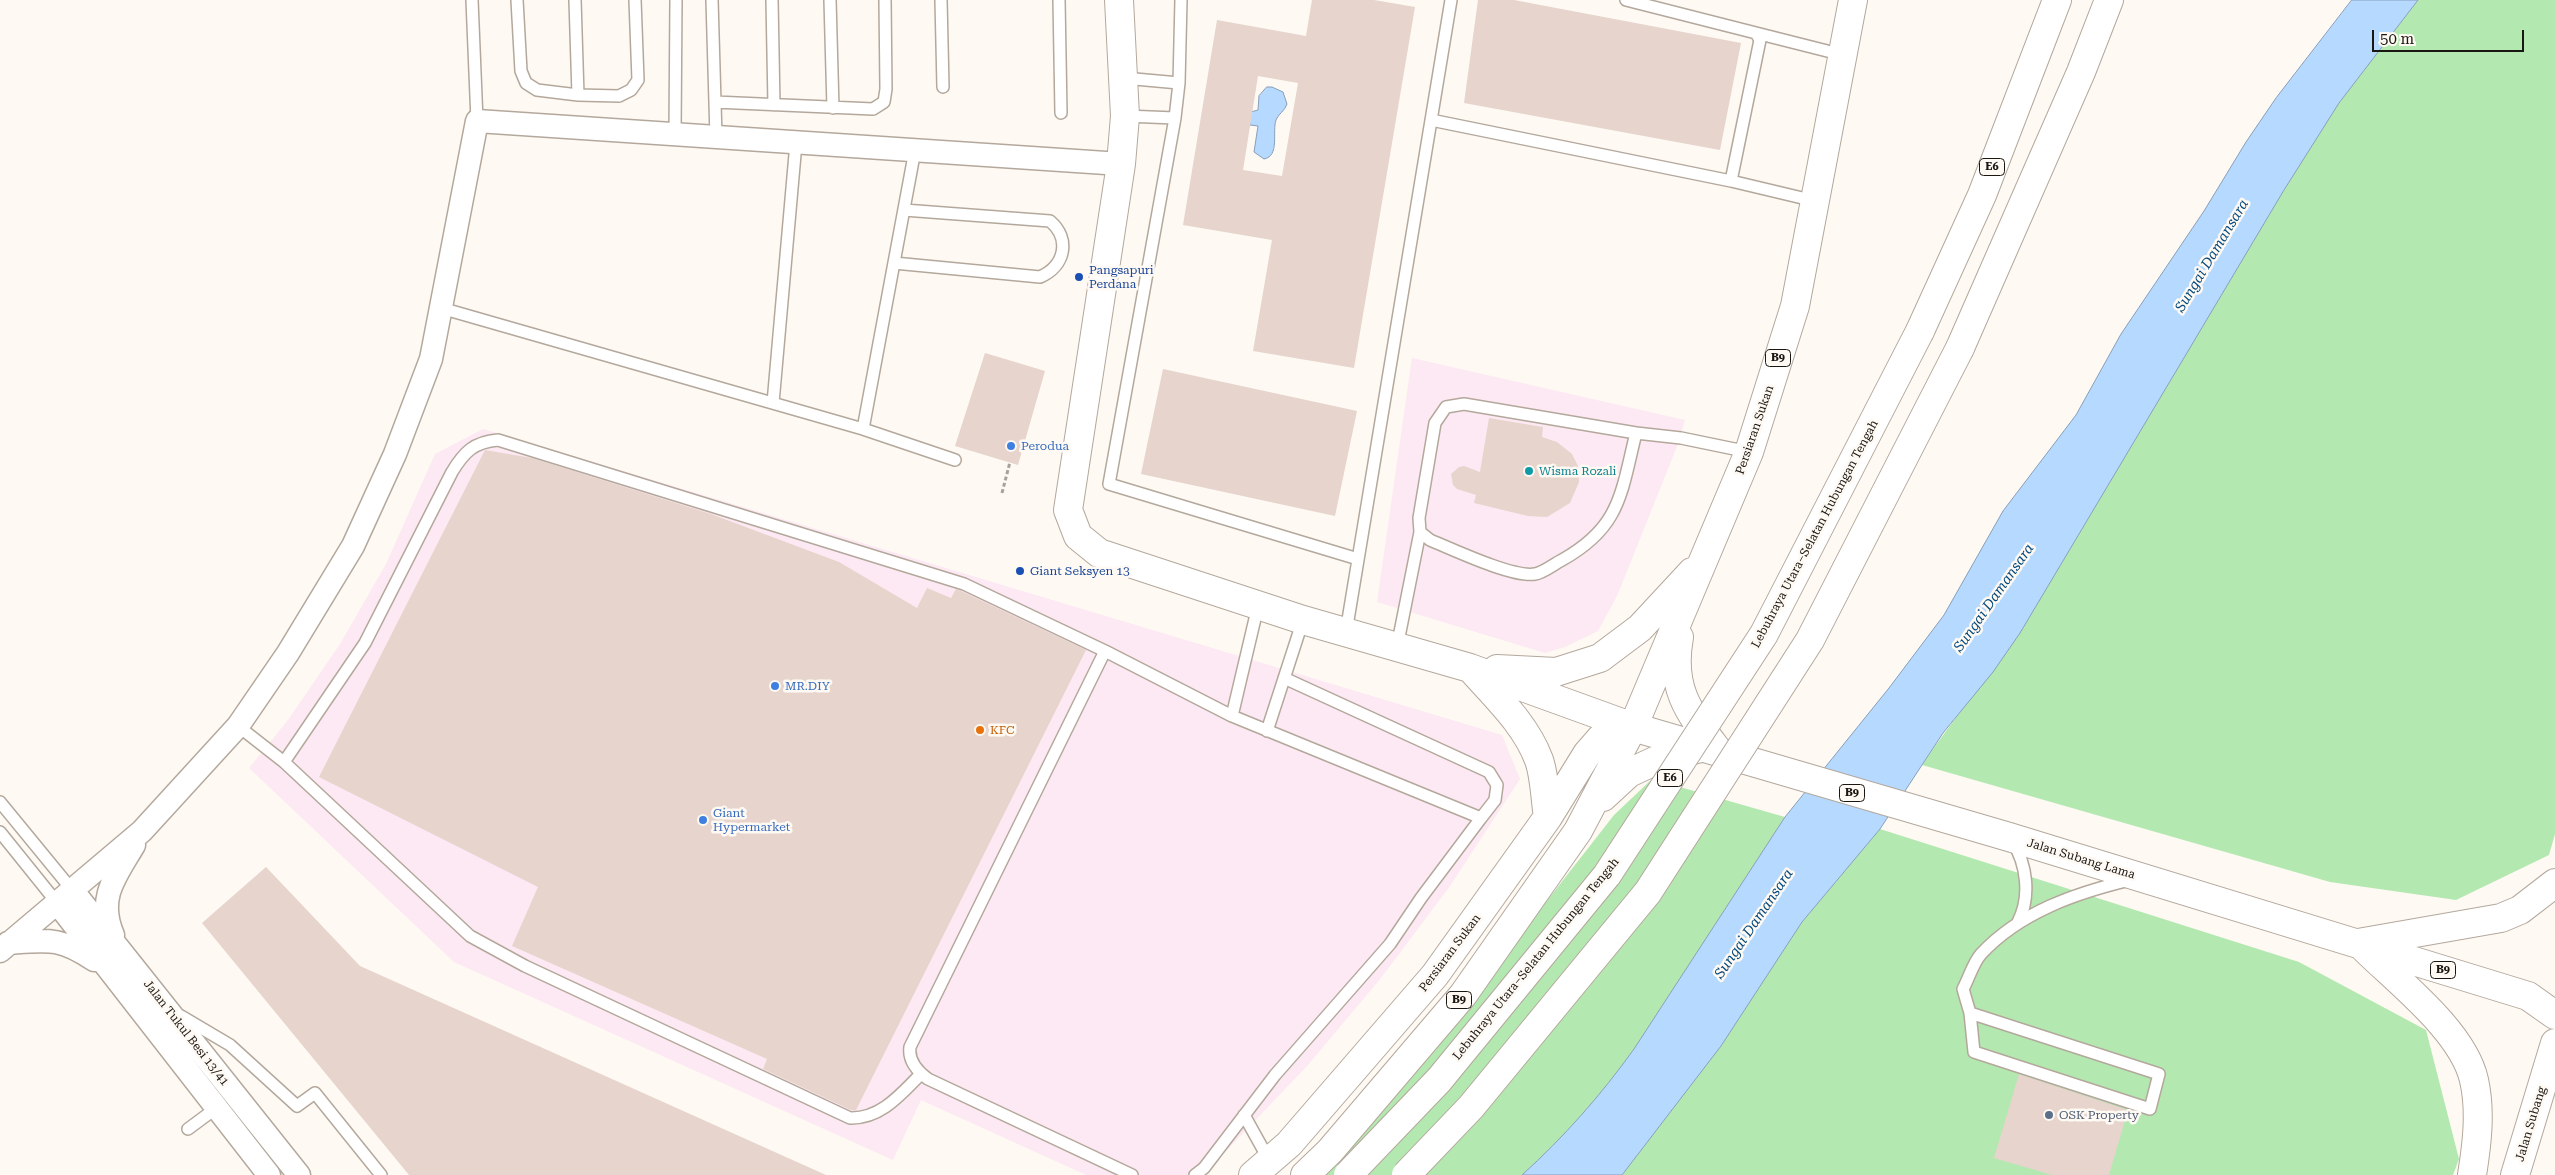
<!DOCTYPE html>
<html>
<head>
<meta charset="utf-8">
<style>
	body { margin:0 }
	#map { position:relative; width:2555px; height:1175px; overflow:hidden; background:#fef9f3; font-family:"Roboto Serif",serif }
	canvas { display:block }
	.scale { position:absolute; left:2372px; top:30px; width:152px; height:22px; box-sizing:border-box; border:2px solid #1a1611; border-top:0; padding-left:6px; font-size:15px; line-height:18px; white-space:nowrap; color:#1a1611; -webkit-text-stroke:4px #fef9f3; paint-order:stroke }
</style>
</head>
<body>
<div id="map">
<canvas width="2555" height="1175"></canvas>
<div class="scale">50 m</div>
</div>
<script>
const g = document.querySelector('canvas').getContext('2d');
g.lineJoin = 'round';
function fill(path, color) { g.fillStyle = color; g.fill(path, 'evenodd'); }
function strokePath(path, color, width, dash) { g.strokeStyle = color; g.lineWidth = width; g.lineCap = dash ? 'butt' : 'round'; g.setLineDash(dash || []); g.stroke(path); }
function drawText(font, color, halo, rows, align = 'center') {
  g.font = font + ' "Roboto Serif",serif'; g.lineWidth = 5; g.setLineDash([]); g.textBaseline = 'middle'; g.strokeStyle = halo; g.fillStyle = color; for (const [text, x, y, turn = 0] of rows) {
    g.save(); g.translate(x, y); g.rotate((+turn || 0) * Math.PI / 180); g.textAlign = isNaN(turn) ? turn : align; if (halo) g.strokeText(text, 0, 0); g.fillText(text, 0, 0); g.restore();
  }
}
const commercial = new Path2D(`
	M1412,358L1685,420L1676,449L1617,596L1598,631L1565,647L1545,653L1377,602Z
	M483,429L1502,735L1520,779L1450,886L1381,978L1308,1065L1229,1148L1200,1175H1086L921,1100L893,1160L454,962L249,768L288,720L340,644L386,564L435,454Z`);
const green = new Path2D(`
	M2418,0H2555V834L2549,855L2456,900L2330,882L1922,765C1952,720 1988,678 2020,633L2284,190L2339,103Z
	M1652,779L1785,817L1634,1049C1601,1095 1564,1137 1522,1175H1313L1467,1003L1614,815Z
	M1880,829L2299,962L2426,1030L2459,1159L2453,1175H1622L1721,1046L1802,922Z`);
const water = new Path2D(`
	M2352,0H2418L2339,103L2284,190L2020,633L1993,672L1943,733L1880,829L1802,922L1721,1046L1622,1175H1522C1564,1137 1601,1095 1634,1049L1785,817L1889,688L1944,615L2003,511L2076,415L2121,334L2204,211L2246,142L2276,98Z
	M1267,87H1272L1283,92L1287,104C1285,111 1278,114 1276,120C1272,132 1280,156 1264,159L1254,152L1258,126L1250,125L1247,113L1258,110L1259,96Z`);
const building = new Path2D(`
	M1312,0H1374L1415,7L1354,368L1253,351L1272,240L1183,225L1217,20L1306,36ZM1258,76L1298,83L1282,176L1243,170Z
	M1478,0H1514L1741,43L1720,150L1464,103Z
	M985,353L1045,371L1018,465L955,446Z
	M1163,369L1357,411L1335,516L1141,474Z
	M1489,418L1543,427L1542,437L1557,442L1572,454L1578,466L1579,482L1570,503L1547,517L1528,516L1474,503L1476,495L1457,489L1453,485L1451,474L1459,467L1464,466L1480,472Z
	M485,450L532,458L711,514L839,562L917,608L927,588L951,598L956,589L961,591L1086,650L856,1110H851L763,1069L767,1059L512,946L538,887L319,777Z
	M266,867L360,966L826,1175H409L202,923Z
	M2019,1074L2128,1110L2109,1175H2052L1994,1158Z`);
const path = new Path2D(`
	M1002,493L1010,462`);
const lane = new Path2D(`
	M472,0L477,121
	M517,0L521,71L526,83L537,90L578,95L619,96L631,90L638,80L635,0
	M575,0L578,95
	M712,0L716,137
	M772,0L774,105
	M830,0L833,108
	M941,0L943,87
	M1059,0L1061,113
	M1181,0L1179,83L1175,118L1109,484L1358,559
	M1626,0L1756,33L1760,40L1731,181
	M1756,33L1843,55
	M1124,78L1179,83
	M715,102L873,109L884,102L886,89L885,0
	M1125,116L1175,118
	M1431,120L1731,181L1815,201
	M675,134L676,0
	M894,263L1040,277C1065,266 1071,239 1050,221L904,210
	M441,308L863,429L915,150
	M773,403L796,143
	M1464,404L1636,433C1621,493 1621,527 1562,560C1554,564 1543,573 1535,574C1513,578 1452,549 1430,540L1420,532L1419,518L1435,423L1446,407Z
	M863,429L955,460
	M1636,433L1681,438L1749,452
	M1346,632L1451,0
	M1397,647L1420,532
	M1284,678L1489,772L1497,785L1495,800L1481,818
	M1232,716L1258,606
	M238,726L284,762L470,936L525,966L850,1118C881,1119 901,1094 921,1074
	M1267,731L1303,620
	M284,762L365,643L452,472C464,452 474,442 498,440L964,584L1105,651
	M0,802L73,891
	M0,832L58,904
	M2012,841C2027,864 2031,897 2018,922
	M1970,1013L2159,1074L2150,1109L1974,1052Z
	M1970,1013L1963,989C1969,978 1973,963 1981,954C2020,912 2076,893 2130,880
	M181,1016L230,1045L297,1106L315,1093L381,1175
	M1244,1115L1269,1160
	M188,1129L219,1106
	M1132,1175L928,1079C917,1071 908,1061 910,1047L1105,651L1232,716L1481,818L1421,898L1390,944L1275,1075L1204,1168L1195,1175`);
const street = new Path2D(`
	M73,891L299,1175
	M58,904L269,1175
	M113,935C97,898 115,877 134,845
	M8,943C49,940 60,937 94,960
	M0,951L142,831L238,726L288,653L353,546L395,454L431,359L477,121L1121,164`);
const primary = new Path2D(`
	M1119,0L1125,116L1121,164L1068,510L1078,536L1099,553L1303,620L1470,668L1633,727L2009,837L2528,996L2555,1015
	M1679,637C1670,687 1687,710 1716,748
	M1497,669L1556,672L1600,658L1640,628L1692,572
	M1473,671C1497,698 1526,725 1539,760C1545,777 1545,799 1548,817
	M1603,797L1629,773L1661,758L1701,748
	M2363,947C2398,982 2463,1031 2474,1080C2481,1111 2477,1144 2472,1175
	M1253,1175L1289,1144L1435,975L1548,817L1587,754L1601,738L1633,727
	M1305,1175L1330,1151L1463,995L1578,831L1633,727L1749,452L1795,306L1853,0
	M2515,1175L2555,1043`);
const highway = new Path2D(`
	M1920,331L1982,195L2057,0
	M1960,348L2081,72L2109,0
	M2358,943L2501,918L2520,910L2555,883`);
const highwayBridge = new Path2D(`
	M1348,1175L1439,1080L1607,875L1764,634L1920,331
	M1406,1175L1471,1107L1648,892L1810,640L1960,348`);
const markers = [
	[1079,277,5,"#1a4fb4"],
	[1011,446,5,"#3f7fe0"],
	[1529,471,5,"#0f9aa8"],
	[1020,571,5,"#1a4fb4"],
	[775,686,5,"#3f7fe0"],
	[980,730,5,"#e8710a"],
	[703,820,5,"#3f7fe0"],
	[2049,1115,5,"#5c6f8a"]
];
const shields = [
	[1992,167,25],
	[1778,358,25],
	[1670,778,25],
	[1852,793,25],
	[2443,970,25],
	[1459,1000,25]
];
const shieldNames = [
	["E6",1992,167],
	["B9",1778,358],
	["E6",1670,778],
	["B9",1852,793],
	["B9",2443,970],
	["B9",1459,1000]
];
const transitNames = [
	["Pangsapuri",1089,270],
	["Perdana",1089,284],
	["Giant Seksyen 13",1030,571]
];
const streetNames = [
	["Persiaran Sukan",1755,430,-71],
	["Lebuhraya Utara–Selatan Hubungan Tengah",1815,534,-62],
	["Jalan Subang Lama",2081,859,17],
	["Persiaran Sukan",1450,953,-53],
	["Lebuhraya Utara–Selatan Hubungan Tengah",1536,959,-51],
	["Jalan Tukul Besi 13/41",186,1033,52],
	["Jalan Subang",2531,1124,-73]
];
const shopNames = [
	["Perodua",1021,446],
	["MR.DIY",785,686],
	["Giant",713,813],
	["Hypermarket",713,827]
];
const cultureNames = [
	["Wisma Rozali",1539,471]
];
const foodNames = [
	["KFC",990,730]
];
const serviceNames = [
	["OSK Property",2059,1115]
];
const waterNames = [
	["Sungai Damansara",2212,256,-59],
	["Sungai Damansara",1994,598,-55],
	["Sungai Damansara",1754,924,-56]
];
fill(commercial, '#fde9f3');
fill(green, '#b3e9b0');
fill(water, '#b6d9ff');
strokePath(water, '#879eb8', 1);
fill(building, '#e6d4cd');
strokePath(lane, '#b4a89c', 14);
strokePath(street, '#b4a89c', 25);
strokePath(primary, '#b4a89c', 30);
strokePath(highway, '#b4a89c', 30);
strokePath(path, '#a7a29d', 3, [4, 2.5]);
strokePath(lane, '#fff', 11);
strokePath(street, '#fff', 22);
strokePath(primary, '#fff', 28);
strokePath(highway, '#fff', 28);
strokePath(highwayBridge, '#b4a89c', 30, []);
strokePath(highwayBridge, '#fff', 28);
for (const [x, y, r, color] of markers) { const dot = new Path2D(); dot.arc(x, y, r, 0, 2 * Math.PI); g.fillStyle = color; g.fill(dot); strokePath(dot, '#fef9f3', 2); }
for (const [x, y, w] of shields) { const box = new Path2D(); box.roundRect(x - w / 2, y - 8.5, w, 17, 4); g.fillStyle = '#fef9f3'; g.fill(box); strokePath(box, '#1a1611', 1); }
drawText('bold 11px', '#1a1611', null, shieldNames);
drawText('12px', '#164399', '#fef9f3', transitNames, 'left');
drawText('12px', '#1a1611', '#fef9f3', streetNames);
drawText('12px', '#366cbe', '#fef9f3', shopNames, 'left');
drawText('12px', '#0d838f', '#fef9f3', cultureNames, 'left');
drawText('12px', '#c56008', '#fef9f3', foodNames, 'left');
drawText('12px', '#4e5e75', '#fef9f3', serviceNames, 'left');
drawText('italic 14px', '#01477d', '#fef9f3', waterNames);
</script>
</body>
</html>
